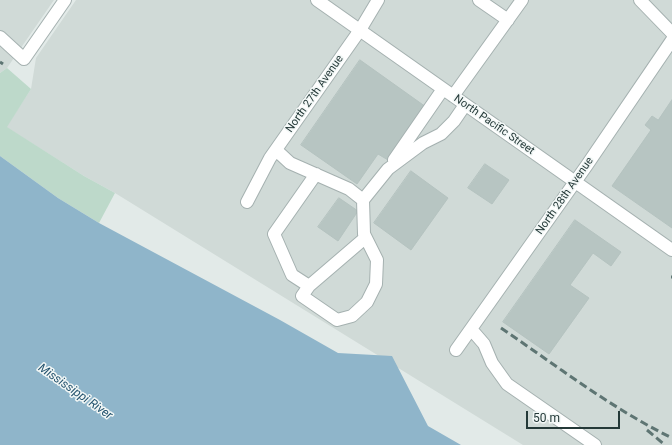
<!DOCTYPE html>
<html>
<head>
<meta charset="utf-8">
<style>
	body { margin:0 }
	#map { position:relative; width:672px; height:445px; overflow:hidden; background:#e2eae8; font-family:Roboto,sans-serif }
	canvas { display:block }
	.scale { position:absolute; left:526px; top:411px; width:94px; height:18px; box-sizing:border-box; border:2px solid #243938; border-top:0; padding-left:5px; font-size:12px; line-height:14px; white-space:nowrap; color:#243938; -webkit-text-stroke:3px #f2f7f6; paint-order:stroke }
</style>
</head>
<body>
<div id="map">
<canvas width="672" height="445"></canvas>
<div class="scale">50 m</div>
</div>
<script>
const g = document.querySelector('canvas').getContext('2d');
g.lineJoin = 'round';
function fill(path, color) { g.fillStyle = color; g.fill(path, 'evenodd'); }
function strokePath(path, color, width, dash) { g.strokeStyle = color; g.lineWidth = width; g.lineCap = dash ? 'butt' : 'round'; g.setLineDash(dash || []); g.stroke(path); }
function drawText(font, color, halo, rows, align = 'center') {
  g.font = font + ' Roboto,sans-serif'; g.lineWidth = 3; g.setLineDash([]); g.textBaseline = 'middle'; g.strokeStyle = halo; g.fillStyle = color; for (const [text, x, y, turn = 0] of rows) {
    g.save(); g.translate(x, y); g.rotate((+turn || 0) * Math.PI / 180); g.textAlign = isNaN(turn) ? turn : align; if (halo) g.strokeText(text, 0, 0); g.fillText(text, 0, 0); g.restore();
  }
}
const built = new Path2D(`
	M0,0H54L7,68L0,73Z
	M76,0H672V445H523L115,193L84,176L6,127L31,89L36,58Z`);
const green = new Path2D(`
	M7,68L31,89L7,127L84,176L115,193L99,223L58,198L0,156V73Z`);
const water = new Path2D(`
	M0,156L58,198L99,223L280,320L338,353L392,356L428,426L461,445H0Z`);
const building = new Path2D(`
	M360,60L426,107L388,160L378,154L357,184L301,145Z
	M672,100V228L612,186L651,130L645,125L652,116L658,120Z
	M485,164L509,180L492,204L468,188Z
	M411,171L448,198L411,250L374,223Z
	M339,198L358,211L338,241L318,227Z
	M575,220L621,252L611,266L593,253L570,285L589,298L549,354L503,322Z`);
const minor = new Path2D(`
	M317,0L672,250
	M479,0L508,20
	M640,0L672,33
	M0,37L24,59L65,0
	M453,96L522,0
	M276,150L290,163L349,189L363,200L388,169L423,143L441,134L454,121L465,105
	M394,160L443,89
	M316,174L274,234L292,275L309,286L302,296L337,320L352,316L367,302L376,284L377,260L364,234L363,200
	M247,202L270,158L360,30L378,0
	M309,286L365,238
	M471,329L484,344L492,363L507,384L595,445
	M456,350L587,165L672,40`);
const rail = new Path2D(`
	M0,62L3,64
	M671,277H672
	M501,328C557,366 611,408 672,438
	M647,430L665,445`);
const streetNames = [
	["North 27th Avenue",315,94,-55],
	["North Pacific Street",494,125,35],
	["North 28th Avenue",565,196,-55]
];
const waterNames = [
	["Mississippi River",75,392,35]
];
fill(built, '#d0dad7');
fill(green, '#bdd9ca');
fill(water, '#8fb5ca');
fill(building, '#b7c5c2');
strokePath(building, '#b5c3c0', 1);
strokePath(minor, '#a5b1b0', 14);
strokePath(minor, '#fff', 12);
strokePath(rail, '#5e7573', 3, [8, 4]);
drawText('11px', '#243938', '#f2f7f6', streetNames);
drawText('italic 12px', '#24536e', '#f2f7f6', waterNames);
</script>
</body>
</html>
